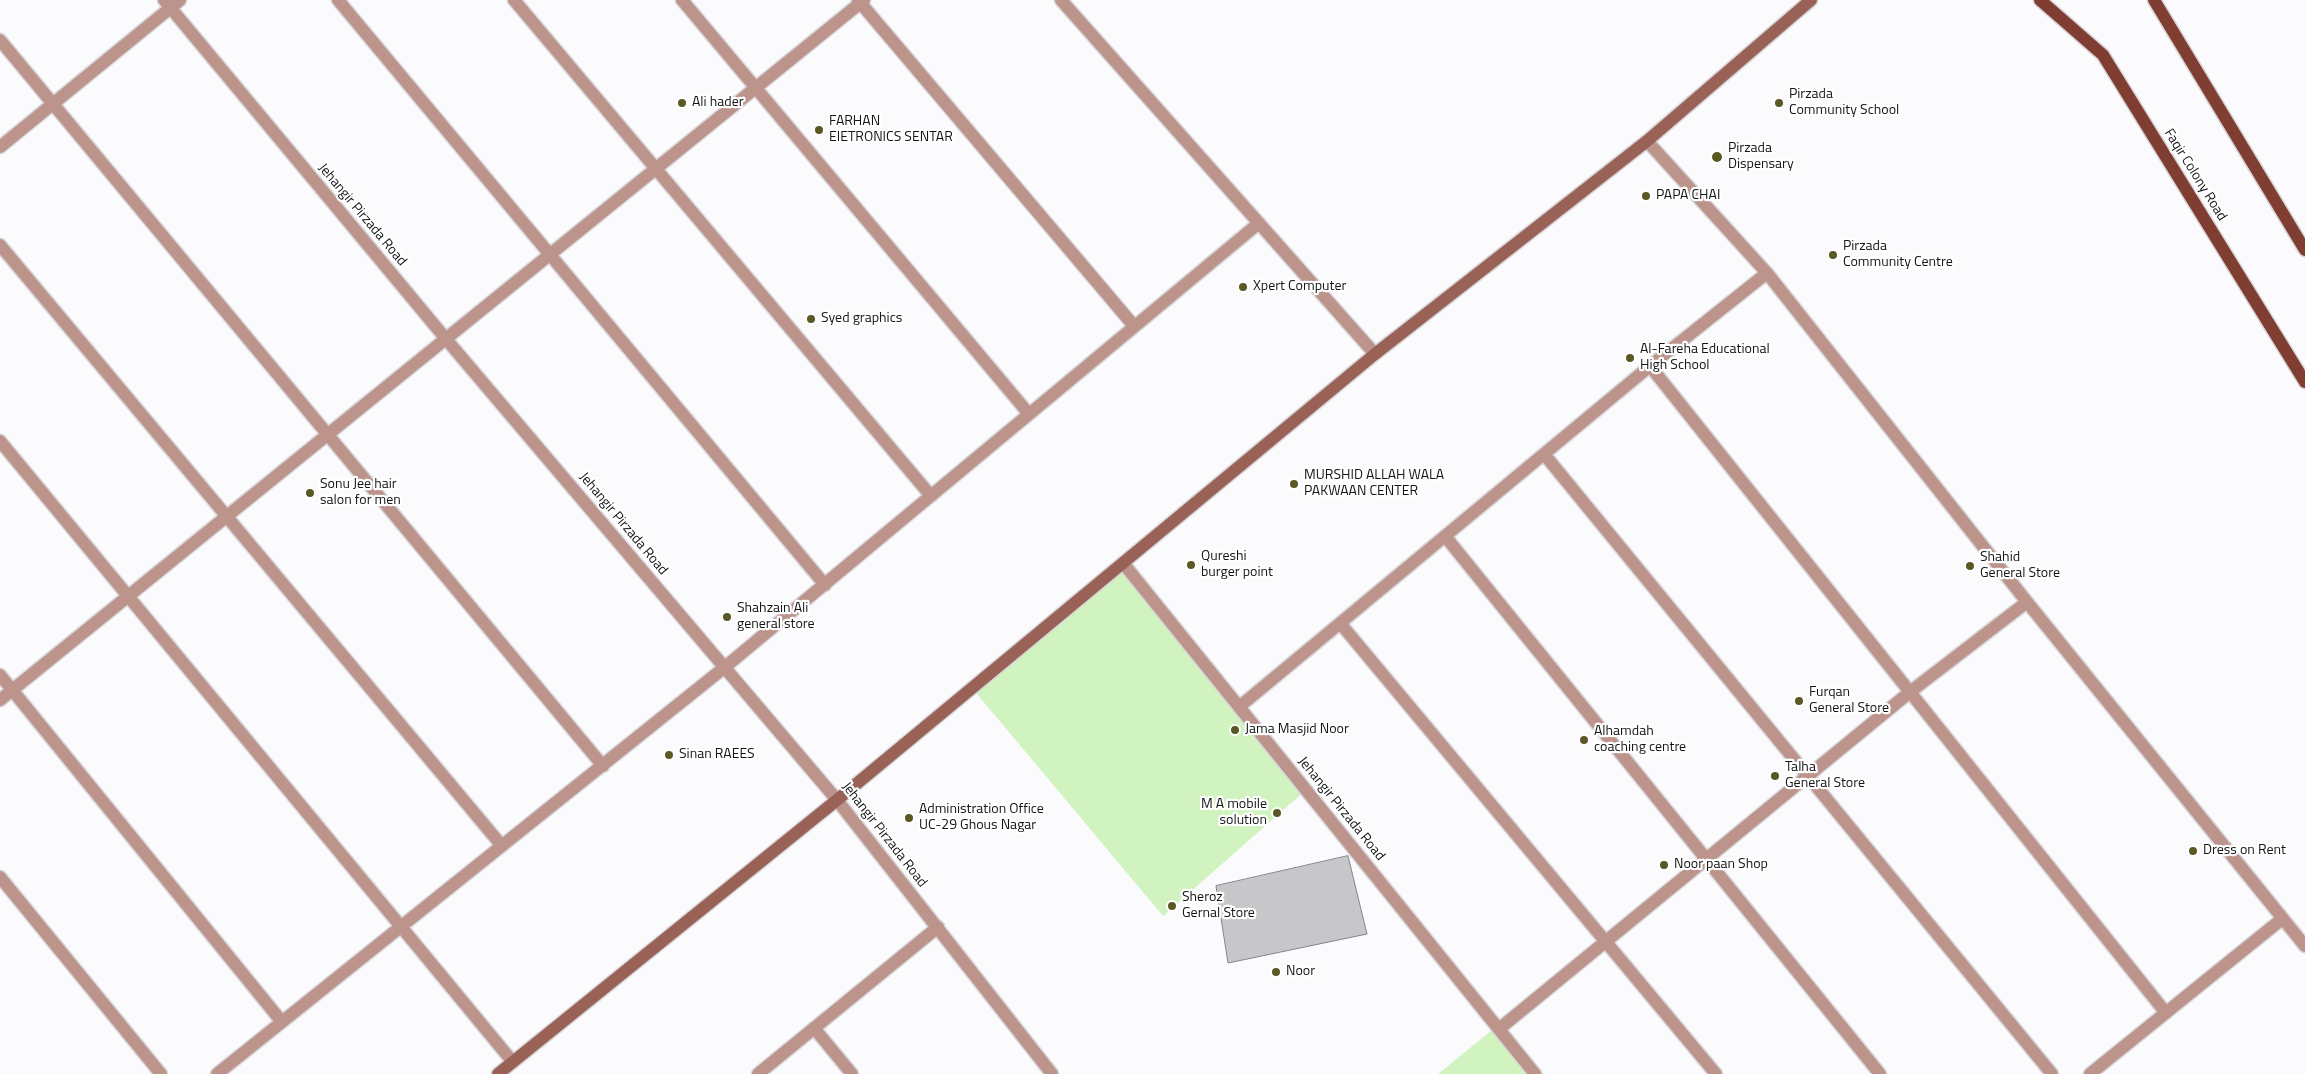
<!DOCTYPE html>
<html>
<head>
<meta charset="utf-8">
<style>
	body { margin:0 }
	canvas { display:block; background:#fbfbfe }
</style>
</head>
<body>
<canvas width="2305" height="1074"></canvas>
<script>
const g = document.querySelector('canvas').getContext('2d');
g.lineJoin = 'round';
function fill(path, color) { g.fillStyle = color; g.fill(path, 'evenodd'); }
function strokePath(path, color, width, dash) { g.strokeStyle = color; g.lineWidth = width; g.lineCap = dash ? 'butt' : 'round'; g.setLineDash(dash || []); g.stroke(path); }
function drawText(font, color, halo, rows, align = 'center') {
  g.font = font + ' "Titillium Web",sans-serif'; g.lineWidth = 4.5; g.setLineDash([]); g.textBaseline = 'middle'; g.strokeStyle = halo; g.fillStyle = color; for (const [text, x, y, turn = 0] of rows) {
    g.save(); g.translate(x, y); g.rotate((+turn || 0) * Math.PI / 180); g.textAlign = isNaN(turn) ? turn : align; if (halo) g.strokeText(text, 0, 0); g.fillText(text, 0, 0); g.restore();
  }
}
const green = new Path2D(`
	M1123,563L1306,790L1163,916L972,688Z
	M1502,1022L1544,1074H1438Z`);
const building = new Path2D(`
	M1348,856L1367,934L1228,963L1216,886Z`);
const minor = new Path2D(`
	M338,0L825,585
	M514,0L931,496
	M682,0L1029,414
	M858,0L1134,326
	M0,40L603,766
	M1647,141L1767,273L2027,602L2305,946
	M0,147L180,0
	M0,245L502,846
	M1650,366L2166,1013
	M0,441L512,1061
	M1544,454L2052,1074
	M1445,536L1880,1074
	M1123,563L1535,1074
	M1340,623L1716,1074
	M0,675L282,1022
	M0,700L864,0
	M1239,707L1650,366L1767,273
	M0,877L161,1074
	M814,1028L852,1074
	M1499,1029L1910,692L2027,602
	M217,1074L725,667L1259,223
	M758,1074L938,927
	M2090,1074L2282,919`);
const tertiary = new Path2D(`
	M164,0L446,339L837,800L1052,1074
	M1061,0L1375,354`);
const secondary = new Path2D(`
	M498,1074L837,800L1375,354L1647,141L1811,0`);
const primary = new Path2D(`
	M2040,0L2103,55L2305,382
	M2154,0L2305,250`);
const markers = [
	[682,103,5,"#5a5825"],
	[1779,103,5,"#5a5825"],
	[819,130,5,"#5a5825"],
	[1717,157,6,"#5a5825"],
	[1646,196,5,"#5a5825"],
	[1833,255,5,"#5a5825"],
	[1243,287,5,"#5a5825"],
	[811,319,5,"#5a5825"],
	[1630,358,5,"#5a5825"],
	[1294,484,5,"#5a5825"],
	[310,493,5,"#5a5825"],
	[1191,565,5,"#5a5825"],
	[1970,566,5,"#5a5825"],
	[727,617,5,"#5a5825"],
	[1799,701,5,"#5a5825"],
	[1235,730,5,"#5a5825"],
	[1584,740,5,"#5a5825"],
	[669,755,5,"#5a5825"],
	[1775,776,5,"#5a5825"],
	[1277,813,5,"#5a5825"],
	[909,818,5,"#5a5825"],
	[2193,851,5,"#5a5825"],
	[1664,865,5,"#5a5825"],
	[1172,906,5,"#5a5825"],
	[1276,972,5,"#5a5825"]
];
const poiNames = [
	["Pirzada",1789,95],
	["Community School",1789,111],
	["Ali hader",692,103],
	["FARHAN",829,122],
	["EIETRONICS SENTAR",829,138],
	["Pirzada",1728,149],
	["Dispensary",1728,165],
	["PAPA CHAI",1656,196],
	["Pirzada",1843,247],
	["Community Centre",1843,263],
	["Xpert Computer",1253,287],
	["Syed graphics",821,319],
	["Al-Fareha Educational",1640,350],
	["High School",1640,366],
	["MURSHID ALLAH WALA",1304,476],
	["PAKWAAN CENTER",1304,492],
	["Sonu Jee hair",320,485],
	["salon for men",320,501],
	["Qureshi",1201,557],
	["burger point",1201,573],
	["Shahid",1980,558],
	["General Store",1980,574],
	["Shahzain Ali",737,609],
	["general store",737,625],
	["Furqan",1809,693],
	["General Store",1809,709],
	["Jama Masjid Noor",1245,730],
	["Alhamdah",1594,732],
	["coaching centre",1594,748],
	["Sinan RAEES",679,755],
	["Talha",1785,768],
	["General Store",1785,784],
	["M A mobile",1267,805,"right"],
	["solution",1267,821,"right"],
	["Administration Office",919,810],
	["UC-29 Ghous Nagar",919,826],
	["Dress on Rent",2203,851],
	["Noor paan Shop",1674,865],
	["Sheroz",1182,898],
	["Gernal Store",1182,914],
	["Noor",1286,972]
];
const streetNames = [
	["Faqir Colony Road",2195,175,58],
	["Jehangir Pirzada Road",362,215,50],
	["Jehangir Pirzada Road",623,524,50],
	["Jehangir Pirzada Road",1341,809,51],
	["Jehangir Pirzada Road",884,835,52]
];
fill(green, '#d0f3bf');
fill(building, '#c7c7ca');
strokePath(building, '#858588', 1);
strokePath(minor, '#d6d6d9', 15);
strokePath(tertiary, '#d6d6d9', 15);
strokePath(secondary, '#d6d6d9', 15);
strokePath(primary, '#d6d6d9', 15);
strokePath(minor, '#bc948c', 12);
strokePath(tertiary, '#bc948c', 12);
strokePath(secondary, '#9a6257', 12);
strokePath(primary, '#803d32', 12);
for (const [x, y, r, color] of markers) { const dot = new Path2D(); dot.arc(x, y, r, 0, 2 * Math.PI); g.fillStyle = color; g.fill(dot); strokePath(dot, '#fff', 2); }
drawText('14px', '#141516', '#fff', poiNames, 'left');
drawText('14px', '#141516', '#fff', streetNames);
</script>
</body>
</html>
